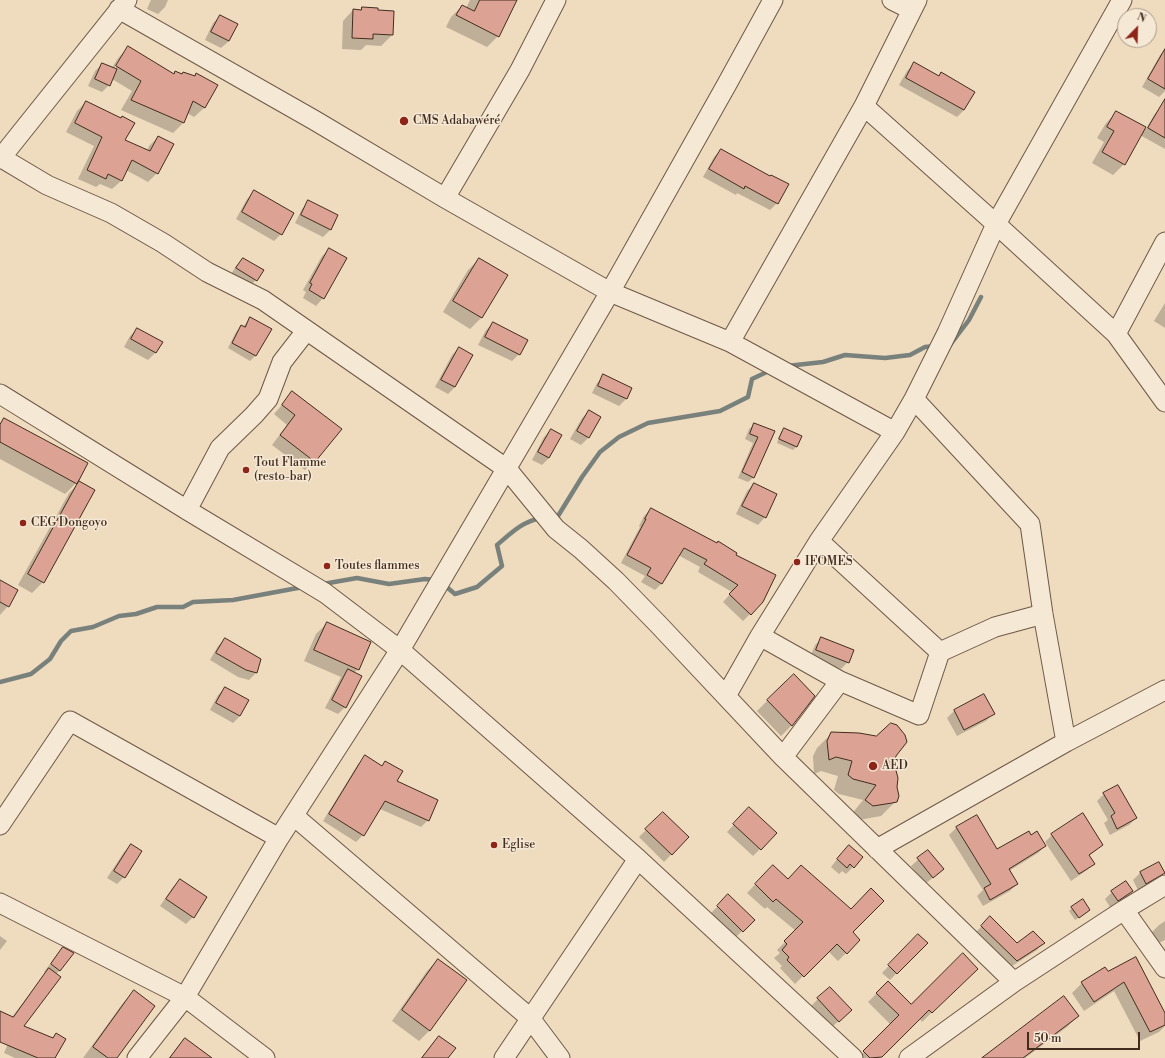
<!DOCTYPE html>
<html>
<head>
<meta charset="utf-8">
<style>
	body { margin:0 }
	#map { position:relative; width:1165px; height:1058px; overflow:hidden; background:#efdbbe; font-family:"Libre Bodoni",serif }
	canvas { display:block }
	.north { position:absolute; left:1117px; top:8px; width:40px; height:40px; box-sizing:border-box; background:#f5e8d5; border:1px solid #ad9d8c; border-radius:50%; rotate:23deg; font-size:11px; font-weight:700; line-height:16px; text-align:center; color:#422c1e }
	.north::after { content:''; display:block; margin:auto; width:14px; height:18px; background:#8f2418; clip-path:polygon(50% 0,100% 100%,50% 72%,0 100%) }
	.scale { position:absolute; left:1027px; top:1032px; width:113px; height:18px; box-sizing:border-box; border:2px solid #422c1e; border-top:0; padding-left:5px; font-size:12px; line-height:14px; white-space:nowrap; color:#422c1e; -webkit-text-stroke:3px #f5e8d5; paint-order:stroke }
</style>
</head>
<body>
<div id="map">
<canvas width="1165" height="1058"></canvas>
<div class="north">N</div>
<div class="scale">50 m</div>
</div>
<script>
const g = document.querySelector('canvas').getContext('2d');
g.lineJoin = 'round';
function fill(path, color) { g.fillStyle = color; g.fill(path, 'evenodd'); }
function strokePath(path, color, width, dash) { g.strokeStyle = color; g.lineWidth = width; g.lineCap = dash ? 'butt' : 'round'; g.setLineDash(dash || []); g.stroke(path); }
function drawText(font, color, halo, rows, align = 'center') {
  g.font = font + ' "Libre Bodoni",serif'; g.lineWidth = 3; g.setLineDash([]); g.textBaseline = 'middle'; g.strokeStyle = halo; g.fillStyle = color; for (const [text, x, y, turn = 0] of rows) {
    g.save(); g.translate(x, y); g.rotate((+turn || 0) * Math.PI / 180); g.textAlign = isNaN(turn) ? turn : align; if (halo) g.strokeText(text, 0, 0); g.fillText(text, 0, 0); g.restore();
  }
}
const shadow = new Path2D(`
	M151,0H168L165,7L158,14L147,9Z
	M470,0H516L498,36L487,47L446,27L451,17L462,6L466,8Z
	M362,8L377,11L392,35L381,46L366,45L361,50L342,49L343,21L353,10L360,11Z
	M220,16L229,41L221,48L205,40L213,23Z
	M128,48L173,75L194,77L197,74L204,108L194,117L187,113L183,123L173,133L121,110L132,91L112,79L109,85L102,92L88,86L95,71L102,64L112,68L118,58ZM120,58H122L114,71L113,70Z
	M1165,49V91L1159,97L1142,87L1160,55Z
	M914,64L938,77L941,74L964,110L957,117L899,85L907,71Z
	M86,102L124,141L147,151L149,146L158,137L157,173L148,182L126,170L121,181L112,189L100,184L96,187L78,179L94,146L66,132L77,111Z
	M1161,107L1165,110V149L1140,135L1124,164L1113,175L1092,163L1104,142L1097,138L1106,123L1117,112L1146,129L1154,115Z
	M721,150L777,203L770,210L737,193L736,195L703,177L714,157Z
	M254,192L281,234L274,241L236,219L247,199Z
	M309,202L337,216L330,230L323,237L295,223L302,209Z
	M330,249L323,298L316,306L303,298L306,292L303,290L322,256Z
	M243,259L256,280L249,287L230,276L236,266Z
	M479,259L507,276L481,318L470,329L443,312L468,270Z
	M1165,303V328L1154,321Z
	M250,318L270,330L255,356L250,361L228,348L236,332L241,326L243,327Z
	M493,323L519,354L512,361L478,345L486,330Z
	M137,329L161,342L155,353L148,360L124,347L130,336Z
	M459,348L455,387L448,394L435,387L452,355Z
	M604,376L631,388L626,399L619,406L592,393L597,383Z
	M292,393L314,461L305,470L272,445L287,425L274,414Z
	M589,411L588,438L581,445L570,439L582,418Z
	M4,419L76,483L65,494L0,459V423Z
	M755,424L773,432L754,477L748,482L738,478L753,443L745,439L749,429Z
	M785,429L801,436L796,447L793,450L777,443L781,432Z
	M551,430L561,435L549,458L542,465L532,460L544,437Z
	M80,482L43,582L32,593L18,585L69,493Z
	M754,484L765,517L758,525L736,514L747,491Z
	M651,509L735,555L750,614L743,621L723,602L732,592L698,572L700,567L678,555L662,583L655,590L641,582L645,576L621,563L640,527L639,526L644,516Z
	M0,581L8,606L0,615Z
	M327,623L358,669L354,673L345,707L338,714L325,708L341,677L304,661L316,634Z
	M822,638L848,662L841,669L810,657L815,645Z
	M225,639L259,659L256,673L249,680L238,677L210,660L218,646Z
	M225,688L240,716L233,723L210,710L218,695Z
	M768,700L792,725L781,736L757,711Z
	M954,711L993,714L986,721L957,736L947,718Z
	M832,733L895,756L893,763L896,801L881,816L859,820L851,815L863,800L839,794L834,790L838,776L821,771L814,774L813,756L817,748Z
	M366,757L381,767L385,763L395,782L428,820L421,827L380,809L363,835L356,842L323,821L358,764Z
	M1104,794L1136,818L1129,825L1110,835L1104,823L1108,820L1097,801Z
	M663,813L688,837L664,862L639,837Z
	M742,816L760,849L753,856L727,832Z
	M956,828L997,850L1045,846L1038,853L1009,871L1017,884L1010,891L983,906L977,896L983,890L949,835Z
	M1052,835L1102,845L1089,856L1094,863L1087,870L1071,881L1045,842Z
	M131,845L124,877L117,884L107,878L124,852Z
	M928,851L935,876L925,884L911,866Z
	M842,853L853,867L846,874L842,871L839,874L831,867Z
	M1158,863L1164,872L1157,880L1138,890L1133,880L1140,873Z
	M765,874L788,880L859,940L838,961L828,951L795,984L780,968L782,966L774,958L780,953L777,950L796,931L767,907L765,909L747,893Z
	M180,880L193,917L186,924L160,906L173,887Z
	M1132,891L1125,898L1110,907L1105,899L1112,892Z
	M728,896L753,920L735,938L711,913Z
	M1072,908L1086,913L1075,920L1069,911Z
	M990,918L1017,944L1043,943L1037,950L1009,968L975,933Z
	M1165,921V940L1155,945L1151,940L1152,932L1159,925Z
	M918,935L926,943L890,980L882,973Z
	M0,936L7,941L0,950Z
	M63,948L60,970L55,975L23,1027L51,1039L56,1034L54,1058H15L4,1053L12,1034L2,1030L46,973L44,972L56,956Z
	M1135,958L1165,1015V1026L1159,1032L1140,1041L1114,991L1084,1011L1072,993L1082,983L1104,968L1107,973Z
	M438,960L430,1030L419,1041L392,1021L427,971Z
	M967,978L922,1022L919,1018L879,1058H858L891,1025L868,1002L888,982L911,1005Z
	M134,992L116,1058H83L123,1003Z
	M818,999L843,1017L831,1028L811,1006Z
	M1078,1016L1067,1027L1025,1058H986Z
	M439,1037L447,1058H421L432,1044Z
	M185,1039L200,1058H169L178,1046Z`);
const stream = new Path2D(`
	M950,345L969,320L981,297
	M787,366L823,362L845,355L885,358L910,355L925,347L935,346
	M552,517L558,516L582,477L600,452L619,437L648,423L720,411L748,397L752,379L771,370
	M323,584L357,578L389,584L425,579L435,580
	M443,584L455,594L477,587L502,566L497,545C510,534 523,521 541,518
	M0,682L31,674L50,659L61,641L71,631L93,627L119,616L136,614L157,607H183L193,602L233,600L303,587`);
const building = new Path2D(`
	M480,0H517L499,37L456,15L462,5L474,11Z
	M362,7L378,8V10L394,11L393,35L373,34V39L352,38L353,9L361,10Z
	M220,15L238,24L229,41L211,32Z
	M128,46L174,74L175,71L182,74L183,72L195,76L196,73L218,85L205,108L193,101L184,123L131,100L141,81L116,66Z
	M1165,49V89L1148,79Z
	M914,62L939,76L941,72L975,92L964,110L906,78Z
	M102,63L117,69L110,86L95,79Z
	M1165,99V138L1148,128Z
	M86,101L121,118L122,116L135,123L125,140L150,151L158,136L174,144L158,174L132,160L122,181L108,174L106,179L87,170L102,137L75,123Z
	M1116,111L1146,127L1125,165L1102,152L1114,131L1107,127Z
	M721,149L770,176L771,175L789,184L778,204L745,186L744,189L709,169Z
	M254,190L294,213L282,235L242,212Z
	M308,200L338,215L331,230L301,215Z
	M329,248L347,258L324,299L309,290L312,284L310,283Z
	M243,258L264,270L257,281L236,268Z
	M479,258L508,275L482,318L453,301Z
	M250,317L272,329L256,356L232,343L241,325L245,327Z
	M493,322L528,340L520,355L485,337Z
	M137,328L163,342L156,353L131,339Z
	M459,347L473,355L455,387L441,380Z
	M603,374L632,388L627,399L598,386Z
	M292,391L342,429L315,462L280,435L295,415L282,405Z
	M589,410L601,417L589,438L577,431Z
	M4,418L88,463L77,484L0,442V425Z
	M754,423L775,431L754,478L742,472L758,437L750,434Z
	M784,428L802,436L797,447L779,439Z
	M551,429L562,435L549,458L538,452Z
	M79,481L95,490L44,583L28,574Z
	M754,483L777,494L766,518L742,506Z
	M651,508L717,543L718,541L737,553L736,555L776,575L763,602L751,615L729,594L738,585L704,564L707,560L684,548L662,584L647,575L651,568L627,555L646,519H645Z
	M0,580L18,590L9,607L0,602Z
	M327,622L371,642L359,670L314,650Z
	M821,637L854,650L849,663L816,650Z
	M225,638L261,659L257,673L246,670L216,653Z
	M348,669L362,676L346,708L332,700Z
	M794,674L815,696L792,726L767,700Z
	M225,687L249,700L240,716L216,703Z
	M984,694L995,714L964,730L954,710Z
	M891,723L897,725L905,735L907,742L896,756L894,763L898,778L897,787L899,796L897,802L892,803L873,806L865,800L876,785L853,779L848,775L852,761L836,757L829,760L827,741L831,732L859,733L876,736Z
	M365,755L382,766L385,761L403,771L397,781L438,800L429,821L385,801L364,836L329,814Z
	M1118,785L1137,818L1117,829L1111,816L1115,813L1103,793Z
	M749,807L777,833L761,850L733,824Z
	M663,812L689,837L672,855L645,829Z
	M1083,813L1103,845L1089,855L1095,864L1079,874L1051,834Z
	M977,815L997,849L1029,831L1031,835L1037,831L1046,846L1009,869L1018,884L990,900L984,888L991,884L956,827Z
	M131,844L142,851L125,878L114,871Z
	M849,845L863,857L854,868L850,864L847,868L837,859Z
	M928,850L944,869L933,878L917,858Z
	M1159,862L1165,873L1146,884L1140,872Z
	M773,865L788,879L801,865L851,909L871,888L884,901L853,932L860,940L847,954L837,944L804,977L787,960L789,957L782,950L787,944L784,941L803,922L776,899L773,902L755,884Z
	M180,879L207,897L194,918L166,899Z
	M1126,881L1133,891L1118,901L1111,891Z
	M728,894L755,920L743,932L717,906Z
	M1083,899L1090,910L1079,918L1071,907Z
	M990,916L1017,943L1033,931L1045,943L1017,961L981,926Z
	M918,934L928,943L897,974L888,965Z
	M63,947L74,953L60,971L51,964Z
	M963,953L978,969L932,1013L929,1010L882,1057L870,1058L863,1051L899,1015L876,993L888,981L911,1004Z
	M1136,957L1165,1013V1025L1150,1032L1124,982L1094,1002L1081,982L1105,967L1108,971Z
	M438,959L467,980L430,1031L402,1010Z
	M49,968L61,977L24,1026L53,1038L56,1033L66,1039L55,1058H38L0,1042V1011L13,1017Z
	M830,987L852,1010L839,1022L817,998Z
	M134,990L155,1006L117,1058H108L93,1047Z
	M1064,996L1079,1016L1023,1058H982Z
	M439,1036L456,1048L448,1058H422Z
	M185,1038L212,1058H170Z`);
const minor = new Path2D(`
	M892,0L912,10
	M119,9L314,120L445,198L610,292L730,342L895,432
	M864,106L996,224L1122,0
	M0,157L47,185L111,213L163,243L207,272L263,300L507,469L556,529L581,549L616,581L658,624L783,757L1014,982
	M0,159L127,0
	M445,198L520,70L556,0
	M1116,334L1165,242
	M730,342L864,106L917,0
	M0,394L187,510L325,593L400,650L638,859L853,1058
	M914,399L1030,524L1043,614L1066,742
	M187,510L220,448L254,415L268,399L282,362L306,331
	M819,541L940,652
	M760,636L840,681L919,715L940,652L995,627L1043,614
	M726,696L760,636L819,541L895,432L914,399L947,333L996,224L1116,334L1165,402
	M783,757L840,681
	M294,816L530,1018L560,1058
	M0,825L70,721L279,838
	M877,849L1066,742L1165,690
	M0,903L185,997L265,1058
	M1124,910L1165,968
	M137,1058L185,997L279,838L400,650L610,292L727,84L773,0
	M504,1058L638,859
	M909,1058L1014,982L1124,910L1165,885`);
const markers = [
	[404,121,5,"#8f2418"],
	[246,470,4,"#8f2418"],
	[23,523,4,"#8f2418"],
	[797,562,4,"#8f2418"],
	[327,566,4,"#8f2418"],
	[873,766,5,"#8f2418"],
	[494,845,4,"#8f2418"]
];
const poiNames = [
	["CMS Adabawéré",413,121],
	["Tout Flamme",254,463],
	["(resto-bar)",254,477],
	["CEG Dongoyo",31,523],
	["IFOMES",805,562],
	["Toutes flammes",335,566],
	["AED",882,766],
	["Eglise",502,845]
];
fill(shadow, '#0003');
strokePath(stream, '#79817c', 4.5);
fill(building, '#dca394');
strokePath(building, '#422c1e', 1);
strokePath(minor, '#6d5846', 21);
strokePath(minor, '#f5e8d5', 19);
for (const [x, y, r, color] of markers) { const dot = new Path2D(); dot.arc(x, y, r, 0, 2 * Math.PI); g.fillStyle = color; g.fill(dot); strokePath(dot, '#f5e8d5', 1.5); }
drawText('12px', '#422c1e', '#f5e8d5', poiNames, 'left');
</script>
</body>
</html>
